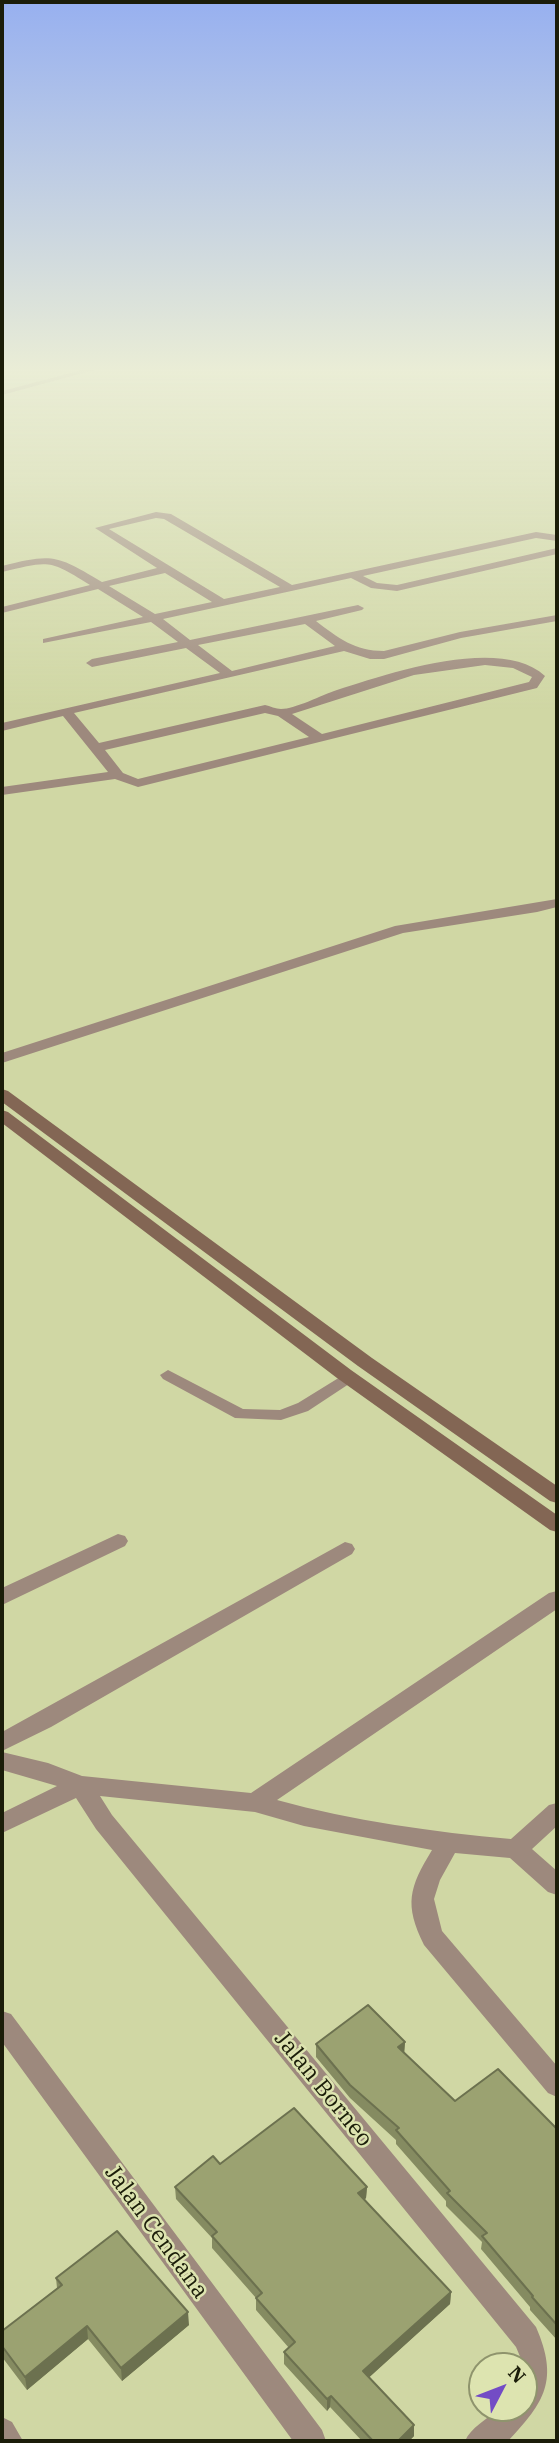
<!DOCTYPE html>
<html>
<head>
<meta charset="utf-8">
<style>
	body { margin:0 }
	#map { position:relative; width:559px; height:2443px; overflow:hidden; background:#d0d7a4; font-family:"IBM Plex Serif",serif }
	canvas { display:block }
	.frame { position:absolute; inset:0; border:4px solid #1b1d09; pointer-events:none }
	.north { position:absolute; left:468px; top:2352px; width:70px; height:70px; box-sizing:border-box; background:#dde4b0; border:2px solid #8f946d; border-radius:50%; rotate:48deg; font-size:19px; font-weight:700; line-height:28px; text-align:center; color:#1b1d09 }
	.north::after { content:''; display:block; margin:auto; width:24px; height:32px; background:#734cc5; clip-path:polygon(50% 0,100% 100%,50% 72%,0 100%) }
</style>
</head>
<body>
<div id="map">
<canvas width="559" height="2443"></canvas>
<div class="frame"></div>
<div class="north">N</div>
</div>
<script>
const g = document.querySelector('canvas').getContext('2d');
g.lineJoin = 'round';
function fill(path, color) { g.fillStyle = color; g.fill(path, 'evenodd'); }
function strokePath(path, color, width, dash) { g.strokeStyle = color; g.lineWidth = width; g.lineCap = dash ? 'butt' : 'round'; g.setLineDash(dash || []); g.stroke(path); }
function drawText(font, color, halo, rows, align = 'center') {
  g.font = font + ' "IBM Plex Serif",serif'; g.lineWidth = 5; g.setLineDash([]); g.textBaseline = 'middle'; g.strokeStyle = halo; g.fillStyle = color; for (const [text, x, y, turn = 0] of rows) {
    g.save(); g.translate(x, y); g.rotate((+turn || 0) * Math.PI / 180); g.textAlign = isNaN(turn) ? turn : align; if (halo) g.strokeText(text, 0, 0); g.fillText(text, 0, 0); g.restore();
  }
}
const lane = new Path2D(`
	M86,369H98L2,395V391Z
	M168,1370L243,1409L280,1410L298,1403L345,1374L350,1373L358,1378L308,1411L281,1420L235,1418L163,1379L160,1375Z`);
const street = new Path2D(`
	M156,512L171,514L292,585L536,532L557,535V541L536,538L363,576L377,583L397,585L557,548V554L397,591L371,588L351,578L163,619L190,640L358,605L364,608L362,610L316,621C338,638 355,651 384,651L460,632L557,615V621L461,638L384,659H370L344,651L74,713L99,743L265,705C270,706 276,709 281,709C295,709 322,695 337,690C388,674 500,635 545,676L537,688L138,787L115,779L2,795V787L108,772L63,716L2,731V723L220,673L186,648L92,667L86,663L92,659L178,642L151,622L43,643V639L143,617L98,589L2,613V607L90,585C48,559 50,561 2,572V566C53,553 57,555 102,582L157,568L95,528ZM156,518L164,519L280,587L224,599L109,529ZM165,573L212,602L155,614L109,586ZM305,624L335,646L232,671L198,645ZM485,665L513,668L532,677L529,682L322,734L292,714L414,675ZM265,713L278,716L309,737L138,779L123,773L105,750Z
	M557,899V907L537,912L403,933L2,1063V1053L395,926Z
	M118,1534L125,1536L128,1541L125,1546L2,1605V1588Z
	M345,1542L352,1544L355,1549L352,1554L51,1727L2,1751V1732Z
	M557,1591V1609L277,1800C353,1821 433,1832 511,1839L549,1805L557,1803V1826L532,1849L557,1871V1895L548,1892L510,1858L455,1853L440,1880L434,1899L442,1931L557,2066V2097L548,2093L424,1945C404,1904 409,1888 432,1850L304,1826L255,1812L100,1796L112,1815L536,2327C559,2380 545,2402 508,2441H465C471,2427 487,2420 499,2408H524V2366L516,2347L96,1829L76,1798L2,1833V1813L57,1786L2,1770V1752L48,1763L82,1776L251,1793L549,1593Z
	M2,2011L11,2014L322,2430L326,2441H293L2,2042Z
	M2,2417L12,2422L23,2441H2Z`);
const secondary = new Path2D(`
	M2,1089L8,1091L372,1358L557,1486V1503L550,1501L358,1366L2,1102Z
	M2,1110L8,1112L351,1370L557,1515V1532L550,1530L337,1378L2,1123Z`);
const wall = new Path2D(`
	M405,2042L404,2053L455,2101L557,2129V2340L530,2310V2307L481,2249L482,2242L446,2206V2201L396,2144V2140L350,2098L316,2057V2044Z
	M220,2164L367,2187L366,2198L364,2200L451,2292L450,2304L369,2377L414,2425V2436L409,2441H362L330,2407L327,2411L284,2364V2352L289,2348L256,2310V2298L212,2248V2238L176,2199L175,2187Z
	M56,2278L189,2325L122,2381L88,2339L27,2390L2,2357V2331L57,2288Z`);
const shadedWall = new Path2D(`
	M405,2042L404,2055L398,2047Z
	M367,2187L366,2198L358,2205V2193Z
	M451,2292L450,2304L363,2383V2371Z
	M188,2312L189,2325L122,2381L121,2368Z
	M87,2326L88,2339L27,2390L25,2377Z
	M331,2396L330,2407L327,2411V2399Z
	M414,2425V2436L409,2441H398Z`);
const building = new Path2D(`
	M368,2005L405,2042L398,2047L455,2101L498,2069L557,2129V2325L532,2297L533,2296L482,2236L487,2233L447,2193L450,2191L396,2130L399,2128L350,2085L316,2044Z
	M294,2108L367,2187L358,2193L451,2292L363,2371L414,2425L398,2441H373L331,2396L327,2399L284,2352L295,2342L256,2298L262,2293L212,2236L217,2232L175,2187L213,2156L220,2164Z
	M117,2231L188,2312L121,2368L87,2326L25,2377L2,2346V2331L62,2285L56,2278Z`);
const nearStreetnames = [
	["Jalan Borneo",323,2089,51],
	["Jalan Cendana",156,2232,54]
];
fill(lane, '#9d897d');
fill(street, '#9d897d');
fill(secondary, '#836654');
fill(wall, '#858b61');
fill(shadedWall, '#6c714f');
fill(building, '#9ba271');
strokePath(building, '#6c714f', 2);
const sky = g.createLinearGradient(0, 0, 0, 711);
sky.addColorStop(0, '#97b0f0');
sky.addColorStop(0.52, '#eaedd6');
sky.addColorStop(1, '#eaedd600');
g.fillStyle = sky;
g.fillRect(0, 0, 559, 711);
drawText('23px', '#1b1d09', '#dde4b0', nearStreetnames);
</script>
</body>
</html>
